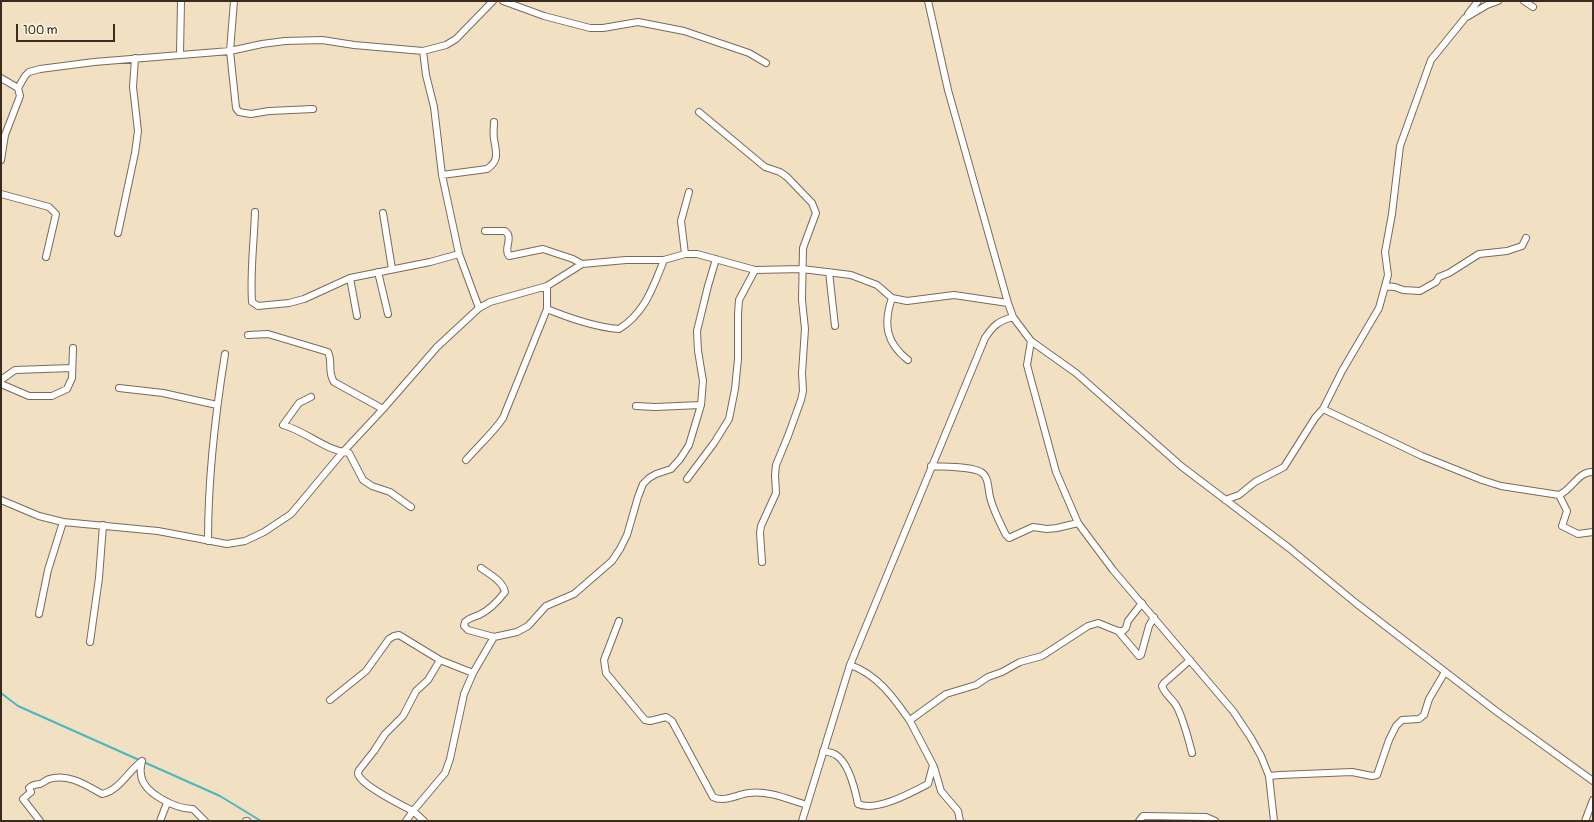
<!DOCTYPE html>
<html>
<head>
<meta charset="utf-8">
<style>
	body { margin:0 }
	#map { position:relative; width:1594px; height:822px; overflow:hidden; background:#f1e1c2; font-family:Pangolin,sans-serif }
	canvas { display:block }
	.frame { position:absolute; inset:0; border:2px solid #3b2a1e; pointer-events:none }
	.scale { position:absolute; left:16px; top:24px; width:99px; height:18px; box-sizing:border-box; border:2px solid #3b2a1e; border-top:0; padding-left:5px; font-size:12px; line-height:14px; white-space:nowrap; color:#3b2a1e; -webkit-text-stroke:3px #fcf5e5; paint-order:stroke }
</style>
</head>
<body>
<div id="map">
<canvas width="1594" height="822"></canvas>
<div class="frame"></div>
<div class="scale">100 m</div>
</div>
<script>
const g = document.querySelector('canvas').getContext('2d');
g.lineJoin = 'round';
function strokePath(path, color, width, dash) { g.strokeStyle = color; g.lineWidth = width; g.lineCap = dash ? 'butt' : 'round'; g.setLineDash(dash || []); g.stroke(path); }
const stream = new Path2D(`
	M1,693L18,706L220,796L261,821`);
const minor = new Path2D(`
	M234,1L230,51L236,108L239,112L251,114L269,111L313,109
	M503,1L544,16L590,28H603L638,22L684,31L749,53L766,63
	M928,1L948,90L1008,303L1013,317L1031,341L1076,373L1181,466L1289,548L1357,604L1496,711L1593,781
	M1524,1L1533,7
	M1468,14L1478,1
	M180,54L181,1
	M1,78L18,88L20,96L5,135L1,160
	M18,88L25,76L29,72L40,69L94,62L230,51L262,44L285,41L322,40L354,45L423,51
	M699,112L765,167L780,172L787,177L812,203L816,213L803,248L802,300L805,329L802,373L803,391L801,400L788,436L776,465L775,475L776,493L761,526L760,533L762,562
	M442,175L487,169C500,160 496,152 494,139C493,133 494,128 494,122
	M1,194L49,207L56,214L46,257
	M255,212C254,242 250,272 252,302L258,306L289,303L304,299L350,278L430,262L459,254
	M383,213L392,269
	M485,231H505C514,237 503,249 509,256L543,249L573,259L582,264
	M118,233L135,153L138,131L133,87L135,58
	M685,254L681,221L689,192
	M378,272L388,314
	M829,272L835,326
	M350,278L357,316
	M547,286V309C569,318 594,327 619,329C645,313 653,287 664,260
	M1385,286L1395,287L1403,290L1420,291L1436,282L1439,277L1449,273L1479,254L1507,251L1522,246L1526,238
	M892,298C883,324 886,343 908,360
	M479,308L459,254L442,175L434,107L426,75L423,51L446,45L456,39L493,1
	M248,335L268,334L328,352C333,362 327,371 334,382L383,409
	M1031,341L1027,365L1056,472L1078,523L1113,570L1233,711L1251,738L1261,756L1269,776L1274,821
	M1,380L15,370L72,368
	M1,384L29,396H52L67,389L72,378L73,348
	M119,388L163,393L217,405
	M311,397L299,403L283,425C306,431 324,450 349,453L363,480L372,486L390,492L411,507
	M636,406L655,407L701,405
	M1323,409L1422,456L1482,480L1501,486L1559,495L1567,511L1562,526L1578,534L1593,532
	M466,460C478,446 493,433 503,418L547,309
	M931,466C944,467 970,466 981,472C989,477 988,489 990,497C993,510 1000,523 1006,535L1009,538L1033,527L1047,529L1057,528L1078,523
	M687,479L714,443L729,419L735,389L738,359V314L739,300L755,270
	M1559,495C1572,490 1578,471 1593,472
	M1,500L39,516L63,522L158,531L227,544L245,541L264,532L291,514L342,453L383,409L437,347L479,308L490,302L547,286L582,264L626,260H664L685,254H697L755,270L802,269L851,275L877,285L892,298L907,301L954,295L1008,303
	M1225,500L1239,495L1255,482L1284,467L1315,418L1323,409L1342,371L1379,308L1388,275L1385,252L1392,214L1400,146L1431,60L1465,18L1487,5L1498,1
	M208,541C208,478 215,416 225,354
	M481,568C489,574 503,581 505,592C498,601 490,610 479,615C474,617 469,618 465,622L464,626L468,630L494,637L517,632L528,626L546,606L574,594L612,561L620,549L627,535L638,497L643,484L649,478L656,474L671,469L680,459L689,445L701,405L703,381L698,351L697,331L708,286L716,259
	M39,614L48,570L63,522
	M619,621L604,660L606,673L645,720L650,721L666,717L672,721L713,797C724,803 738,794 749,793C768,790 790,800 807,805
	M1118,631L1139,656L1141,655L1149,626L1154,617
	M90,642L99,578L103,525
	M440,660L473,673
	M1190,660L1164,683L1162,686C1165,695 1173,699 1177,707C1184,721 1188,737 1192,753
	M850,665C877,674 894,698 910,721
	M330,700L366,671L389,639L394,636L399,635L440,660L428,680L416,691L403,716L385,734L374,751L359,770C358,773 357,774 359,776C365,787 401,805 413,811L445,773L450,759L464,694L473,673L494,637
	M823,751C827,752 832,752 836,755C849,763 855,789 858,804C876,812 911,793 928,784L933,765L910,721L913,718L946,694L976,685L988,677L1002,672L1020,662L1042,656L1088,626L1098,623L1118,631H1123L1126,628L1128,621L1142,603
	M142,761C141,765 140,770 141,774C142,793 176,809 193,809L205,821
	M934,767L941,791L958,811L960,821
	M1269,776L1280,775L1352,772L1372,776L1377,775L1389,740L1396,726L1402,720L1419,719L1424,715L1429,699L1445,672
	M40,821L23,799L31,792L29,788C33,784 35,785 40,784C43,783 46,780 49,779C68,773 86,785 102,794C120,790 128,771 142,761
	M160,821L167,803
	M246,821H247
	M406,821L413,811L424,821
	M802,821L850,665L985,338C993,326 998,321 1013,317
	M1139,821L1143,816L1206,817L1215,821
	M1585,821L1593,800`);
strokePath(stream, '#48b7c1', 2);
strokePath(minor, '#7b6a57', 8);
strokePath(minor, '#fff', 6);
</script>
</body>
</html>
